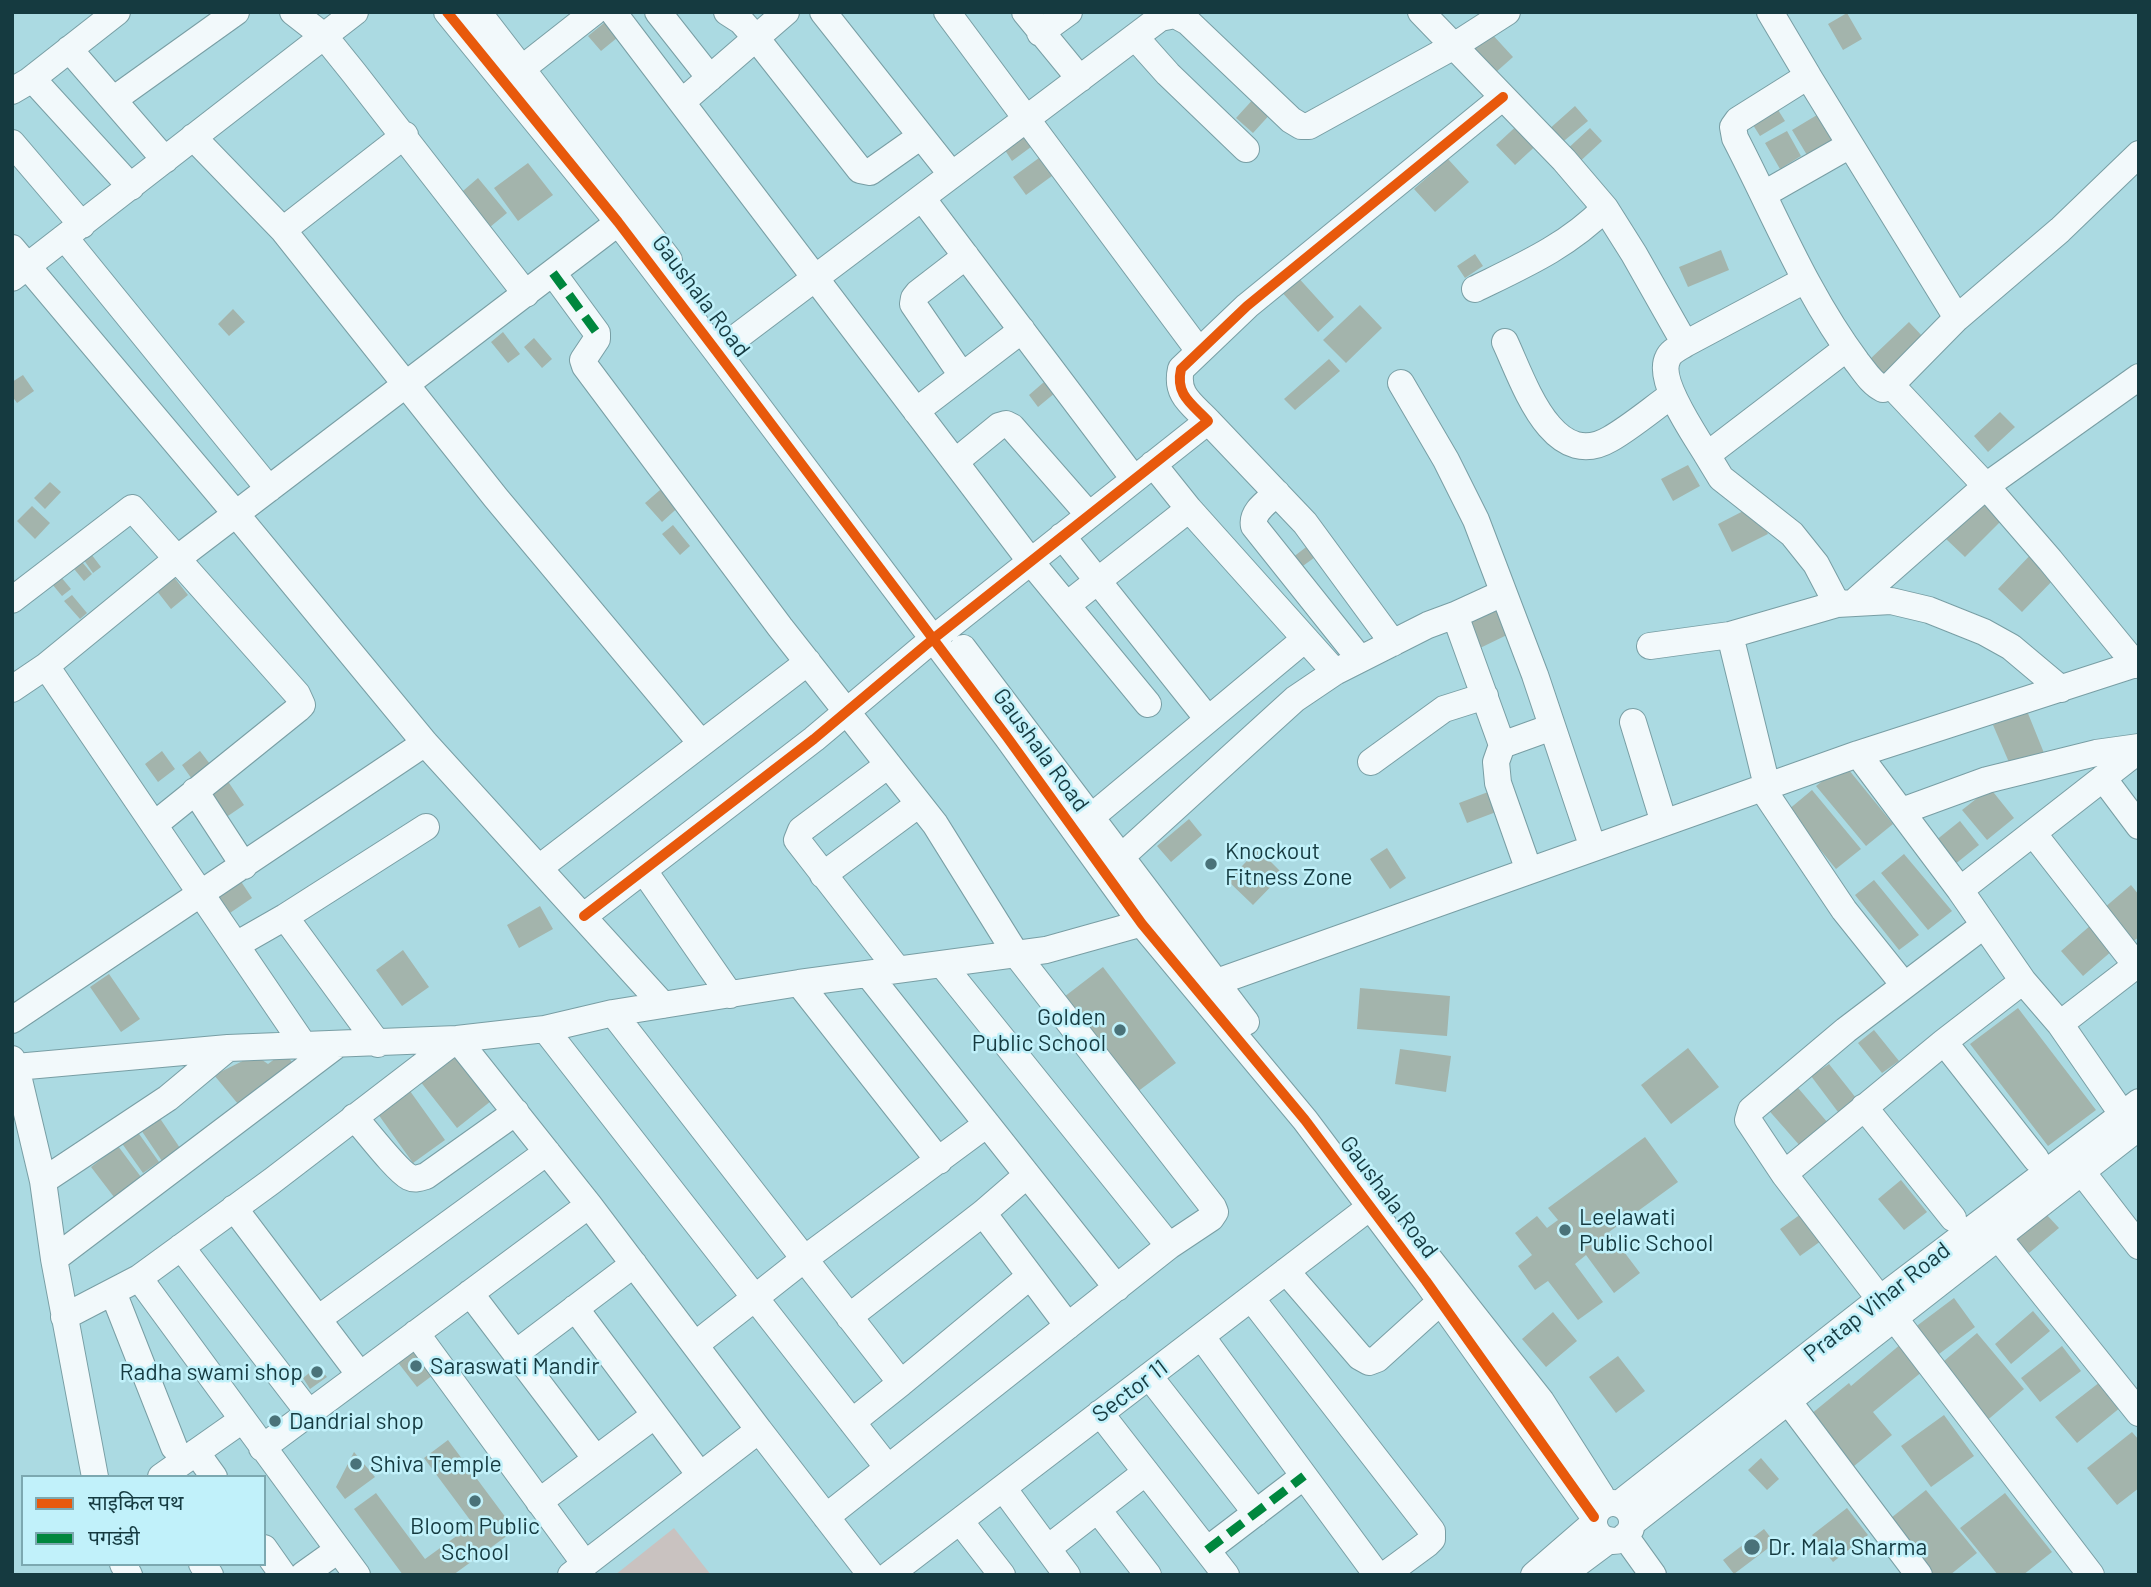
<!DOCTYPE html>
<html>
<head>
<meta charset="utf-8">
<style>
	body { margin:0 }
	#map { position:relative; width:2151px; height:1587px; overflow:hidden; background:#abdae2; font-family:Barlow,"Noto Sans Devanagari",sans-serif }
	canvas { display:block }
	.frame { position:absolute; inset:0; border:14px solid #153a40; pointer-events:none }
	.legend { position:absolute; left:21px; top:1475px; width:245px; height:91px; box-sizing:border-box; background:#c1f1fa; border:2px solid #7ca8b0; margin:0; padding:9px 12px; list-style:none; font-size:21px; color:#153a40 }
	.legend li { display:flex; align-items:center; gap:14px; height:35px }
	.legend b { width:35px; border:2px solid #7ca8b0 }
</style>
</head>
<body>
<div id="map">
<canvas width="2151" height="1587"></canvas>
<div class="frame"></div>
<ul class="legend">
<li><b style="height:9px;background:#e8590c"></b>साइकिल पथ</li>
<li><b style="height:9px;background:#00873e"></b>पगडंडी</li>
</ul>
</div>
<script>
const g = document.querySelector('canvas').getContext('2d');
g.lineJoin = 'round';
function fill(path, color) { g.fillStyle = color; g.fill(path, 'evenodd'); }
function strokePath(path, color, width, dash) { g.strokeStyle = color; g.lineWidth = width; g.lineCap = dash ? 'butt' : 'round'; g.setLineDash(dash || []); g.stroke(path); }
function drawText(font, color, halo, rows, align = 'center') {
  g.font = font + ' Barlow,sans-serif'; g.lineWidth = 5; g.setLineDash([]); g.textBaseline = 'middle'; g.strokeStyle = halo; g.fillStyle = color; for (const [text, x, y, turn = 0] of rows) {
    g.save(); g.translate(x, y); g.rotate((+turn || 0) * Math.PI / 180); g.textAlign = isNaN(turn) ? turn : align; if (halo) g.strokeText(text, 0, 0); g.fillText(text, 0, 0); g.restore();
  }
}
const green = new Path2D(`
	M674,1528L711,1575H615Z`);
const building = new Path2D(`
	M1847,13L1862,39L1843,50L1828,24Z
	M610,18L623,33L601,51L588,36Z
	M1491,33L1513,57L1495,73L1473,49Z
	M1256,96L1273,111L1253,133L1236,118Z
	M1773,102L1785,121L1760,136L1748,117Z
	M1575,106L1588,121L1559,145L1547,131Z
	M1822,112L1837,137L1807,155L1792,130Z
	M1523,120L1542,140L1515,165L1496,145Z
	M1590,128L1602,141L1575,166L1563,153Z
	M1025,131L1035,144L1012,161L1003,147Z
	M1787,131L1801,156L1780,169L1765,143Z
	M1043,155L1056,173L1026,195L1013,177Z
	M1448,159L1469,182L1435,212L1414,189Z
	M528,163L553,195L518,221L494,188Z
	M478,178L507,213L484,232L456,197Z
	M1721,250L1729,270L1688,287L1679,267Z
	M1475,254L1483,266L1465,278L1457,266Z
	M1295,274L1334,317L1318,332L1279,289Z
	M1360,305L1382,328L1346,363L1323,340Z
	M233,309L245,322L229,336L218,324Z
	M1909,322L1924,338L1883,377L1868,361Z
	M503,332L520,354L508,363L491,342Z
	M534,338L552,359L542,368L524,347Z
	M1329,359L1340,371L1295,410L1284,399Z
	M23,375L34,391L17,403L12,396V382Z
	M1051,376L1061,388L1038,407L1029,395Z
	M2000,412L2015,427L1988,452L1974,436Z
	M1688,465L1700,486L1673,501L1661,479Z
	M50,482L61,492L45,509L34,498Z
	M667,484L683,503L662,522L645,503Z
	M1982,500L2002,520L1965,557L1945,538Z
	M32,506L50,523L35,539L17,521Z
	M1753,506L1768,534L1732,552L1718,524Z
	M673,525L690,546L680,555L662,534Z
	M1314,541L1322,552L1296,571L1288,561Z
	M88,550L101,567L93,573L81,556Z
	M2035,550L2059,574L2022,612L1998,589Z
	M78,557L92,574L84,581L70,564Z
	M56,571L71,589L62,596L47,578Z
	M170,572L188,595L171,609L153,586Z
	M72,595L87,613L80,619L64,601Z
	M1497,603L1511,633L1478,649L1464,618Z
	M2027,711L2044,753L2011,767L1993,725Z
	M162,751L175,769L158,782L145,764Z
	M200,751L213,768L194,782L182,765Z
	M1844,764L1893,824L1866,846L1816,786Z
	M227,780L244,805L225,818L208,793Z
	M1990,788L2014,818L1987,840L1962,810Z
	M1496,789L1504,809L1467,823L1459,803Z
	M1812,790L1861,849L1836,869L1788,810Z
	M1189,819L1202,835L1171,862L1157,846Z
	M1960,821L1979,845L1954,865L1935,841Z
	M1387,848L1406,878L1390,889L1370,859Z
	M1258,849L1283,874L1253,905L1228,881Z
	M1904,854L1952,911L1928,930L1881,873Z
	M238,877L252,898L227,915L213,894Z
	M1874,880L1919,935L1899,950L1855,895Z
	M2131,885L2139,895V937L2132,942L2104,908Z
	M540,906L553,929L519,948L507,925Z
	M2091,925L2113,950L2083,976L2061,951Z
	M403,950L429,987L402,1006L376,970Z
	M1103,967L1176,1063L1137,1092L1064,997Z
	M109,974L140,1019L121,1032L90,987Z
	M1360,988L1450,996L1447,1036L1357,1029Z
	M2018,1008L2096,1110L2048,1146L1970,1044Z
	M1874,1030L1899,1061L1882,1073L1858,1043Z
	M1688,1048L1719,1087L1671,1124L1641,1085Z
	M450,1049L491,1101L457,1128L416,1076Z
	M1400,1049L1451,1056L1446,1092L1395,1084Z
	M284,1052L296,1067L243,1110L214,1075L255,1055L268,1064Z
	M1829,1064L1856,1098L1838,1112L1811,1076Z
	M1793,1082L1828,1123L1801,1147L1765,1106Z
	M410,1091L445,1140L413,1163L378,1114Z
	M157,1114L180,1148L162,1161L139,1127Z
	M137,1131L159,1162L143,1173L121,1142Z
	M1645,1137L1678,1182L1609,1232L1640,1273L1614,1293L1586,1255L1575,1264L1603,1302L1578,1320L1548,1281L1535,1290L1518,1266L1532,1255L1515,1233L1537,1216L1547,1228L1558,1220L1548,1208Z
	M118,1146L141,1177L114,1197L91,1167Z
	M1901,1180L1927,1212L1904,1230L1878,1199Z
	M1801,1214L1821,1241L1800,1256L1780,1229Z
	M2046,1214L2059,1228L2029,1253L2016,1240Z
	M1954,1298L1975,1327L1931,1360L1910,1331Z
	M2033,1311L2050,1331L2011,1364L1995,1344Z
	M1553,1312L1577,1341L1546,1367L1522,1339Z
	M1977,1333L2024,1389L1984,1423L1937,1367Z
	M416,1344L437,1372L417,1387L396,1360Z
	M1901,1344L1923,1371L1873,1412L1892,1435L1848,1471L1805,1419L1849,1383L1851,1386Z
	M2062,1346L2081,1371L2040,1402L2021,1378Z
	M1618,1356L1645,1391L1616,1413L1589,1377Z
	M318,1366L327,1377L310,1389L303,1378Z
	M2100,1382L2121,1407L2077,1443L2055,1417Z
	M1944,1415L1974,1456L1931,1487L1901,1446Z
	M2132,1432L2139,1440V1488L2117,1505L2087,1468Z
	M448,1440L515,1530L453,1575H403L354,1509L376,1493L425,1559L473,1524L424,1458Z
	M354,1452L375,1477L345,1499L336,1487Z
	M1761,1458L1779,1479L1767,1490L1748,1470Z
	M1926,1490L1977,1553L1950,1575H1928L1886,1522Z
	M2005,1493L2052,1552L2023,1575H1998L1960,1528Z
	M1847,1508L1868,1535L1833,1562L1812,1535Z
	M1764,1529L1775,1543L1734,1574L1723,1560Z`);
const minor = new Path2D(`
	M293,12L325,37L354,73L526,294
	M447,12L618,222L717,352L1007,737L1142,924L1305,1120L1426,1281L1594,1517
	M478,12L669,260
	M613,12L1031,562L1148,704
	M658,12L710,78
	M727,12L741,21L756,38L860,170L870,172L921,136
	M823,12L952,175
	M947,12L1199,351
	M1025,12L1080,79
	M1421,12L1564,160L1605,208L1634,254L1685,344
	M1770,12L1808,76L1738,120L1733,127L1735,138C1774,213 1806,294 1857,362C1865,372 1871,383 1883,389L1891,385L1986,486L2050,560L2136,665
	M1040,33L1069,12
	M1135,37L1168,74L1246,149
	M69,49L165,160
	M1808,76L1957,318L2060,230L2139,154
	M510,78L594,12
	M29,81L117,12
	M12,91L29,81L37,84L131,187
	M113,100L236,12
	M682,102L786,12
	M193,137L283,230L496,498L701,743
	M12,143L82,225
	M1764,194L1850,145
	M922,198L1134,479
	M283,230L405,135
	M65,238L269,489
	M12,248L236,514L425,743L663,1005
	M553,273L597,333V339L583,360L585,366L780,627L935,824L1016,954L1213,1207L1215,1212L1211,1218L1169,1246L826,1517
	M12,278L355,12
	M1805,280L1685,344C1679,348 1671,351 1668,358C1656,380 1695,435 1707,455L1847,348
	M1475,289C1522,266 1568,246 1605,208
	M1505,342C1523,380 1552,473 1610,439C1631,427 1652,409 1672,395
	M717,352L1160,18L1175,15L1188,22L1291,120L1301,126H1309L1454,46L1507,12
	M961,374L913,304L914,298L918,293L966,256
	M1401,383L1446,460L1476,520L1535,675L1593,848
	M1891,385L1957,318
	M916,411L1022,330
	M1208,421L1305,523L1393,643
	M1707,455L1721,478L1792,534L1816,564L1837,604
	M955,462L999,426L1006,424L1012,427L1089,515
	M1153,464L1189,509L1335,672
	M1277,493C1267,502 1251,512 1254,526L1360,659
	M1062,536L1207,718
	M12,600L132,508L297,694L302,705L298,709L154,825
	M1853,603L1986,486L2139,377
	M1067,605L1189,509
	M1455,615L1503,593
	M1730,635L1767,786
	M1650,646L1730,635L1837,604L1891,601L1929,610L1984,632L2011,647L2061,689
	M963,648L1246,1022
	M46,666L303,1044
	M12,689L46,666L178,558L632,212
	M1633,722L1664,823
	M1502,745L1552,727
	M1371,762L1444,709L1485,696
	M888,765L801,830L797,840L898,970
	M2103,778L2139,826
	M1762,788L1844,910L1904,985
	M195,791L244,866
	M1902,811L1987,780L2096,753L2139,747
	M1090,818L1305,639
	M2033,833L2136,965
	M1120,858L1295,699L1335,672L1428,625L1455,615L1502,745L1496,762L1498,783L1529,871
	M539,868L808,662
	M644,871L730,995
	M823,875L919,804
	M1960,890L2139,750
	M584,916L814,739L933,639L1208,421C1192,404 1175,395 1181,369L1247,306L1503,97
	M285,917L378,1044
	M1983,926L1846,1030L1751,1110L1748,1120L1784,1174L2091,1575
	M236,945L285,917L426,827
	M942,964L1169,1246
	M868,974L1117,1288
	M799,983L939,1161
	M1200,988L1858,754
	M613,1013L901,1383L1029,1277
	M12,1020L425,743
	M2060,1024L2139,963
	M545,1029L888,1468
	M1944,1042L2036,1159
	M12,1059L16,1067L43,1181L54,1259L95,1477
	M16,1067L228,1048L457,1039L545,1029L613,1013L799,983L1046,950L1157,919
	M1864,1107L1953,1218
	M354,1117C366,1130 396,1170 409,1177C415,1180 420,1178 426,1176L516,1112
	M2134,1131L2060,1024L2023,981L1960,890L1858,754L2139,663
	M2082,1172L2139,1246
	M1784,1174L1944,1042L2023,981
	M43,1181L168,1098L228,1048
	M234,1208L360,1375
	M983,1213L1068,1326
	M1998,1237L2139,1413
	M181,1247L309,1413
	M54,1259L338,1044
	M1430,1260L1541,1401L1601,1495
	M1286,1271L1360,1357L1369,1362L1377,1359L1440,1302
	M139,1278L357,1575
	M113,1292L174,1447
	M470,1293L596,1459
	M1251,1298L1432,1531V1539L1427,1544L1385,1575
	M575,1308L700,1475
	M64,1317L139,1278L272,1181L457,1039L589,1205L759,1430L571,1575
	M849,1317L983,1213L1027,1175
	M318,1319L547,1152
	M416,1333L585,1564
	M1204,1340L1377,1575
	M695,1345L803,1260L987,1124
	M516,1353L634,1264
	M1149,1376L1256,1513
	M1788,1401L1919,1575
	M1100,1413L1226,1575
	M852,1422L901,1383
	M759,1430L871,1575
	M262,1448L589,1205
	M196,1452L214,1477
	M161,1477L242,1420
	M1003,1488L1067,1575
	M539,1502L655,1415
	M1594 1522a19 19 0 1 1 38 0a19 19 0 1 1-38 0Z
	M1619,1504L1880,1299L2139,1102
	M1098,1510L1148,1575
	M960,1521L1002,1575
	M1632,1523L2139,1127
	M1625,1536L1653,1575
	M264,1548L283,1575
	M1048,1548L1146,1472
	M1207,1550L1304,1476
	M123,1564L129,1575
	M202,1564L210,1575
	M303,1575L338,1550
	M889,1575L1370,1207
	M1534,1575L1594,1523
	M1562,1575L1609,1540`);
const quiet = new Path2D(`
	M553,273L597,333
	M1207,1550L1304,1476`);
const cycleway = new Path2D(`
	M447,12L618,222L717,352L1007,737L1142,924L1305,1120L1426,1281L1594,1517
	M584,916L814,739L933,639L1208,421C1192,404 1175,395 1181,369L1247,306L1503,97`);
const markers = [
	[1211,864,7,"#4a7279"],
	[1120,1030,7,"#4a7279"],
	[1565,1230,7,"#4a7279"],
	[416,1366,7,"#4a7279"],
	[317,1372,7,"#4a7279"],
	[275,1421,7,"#4a7279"],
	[356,1464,7,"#4a7279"],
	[475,1501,7,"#4a7279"],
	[1752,1547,9,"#4a7279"]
];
const streetNames = [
	["Gaushala Road",701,296,53],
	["Gaushala Road",1041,750,54],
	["Gaushala Road",1389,1197,53],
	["Pratap Vihar Road",1877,1302,-38],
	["Sector 11",1130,1391,-37]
];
const poiNames = [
	["Knockout",1225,851],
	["Fitness Zone",1225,877],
	["Golden",1106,1017,"right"],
	["Public School",1106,1043,"right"],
	["Leelawati",1579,1217],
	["Public School",1579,1243],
	["Saraswati Mandir",430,1366],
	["Radha swami shop",303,1372,"right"],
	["Dandrial shop",289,1421],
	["Shiva Temple",370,1464],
	["Bloom Public",475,1526,"center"],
	["School",475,1552,"center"],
	["Dr. Mala Sharma",1768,1547]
];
fill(green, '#c9c2c0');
fill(building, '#a3b4ac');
strokePath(minor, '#789ea4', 28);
strokePath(minor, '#f2f9fb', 26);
strokePath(quiet, '#00873e', 9, [18, 9]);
strokePath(cycleway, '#e8590c', 10);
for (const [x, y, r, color] of markers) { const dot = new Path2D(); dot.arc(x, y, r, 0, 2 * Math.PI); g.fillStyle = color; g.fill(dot); strokePath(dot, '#c1f1fa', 2.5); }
drawText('23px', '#153a40', '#c1f1fa', streetNames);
drawText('23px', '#153a40', '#c1f1fa', poiNames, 'left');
</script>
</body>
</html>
